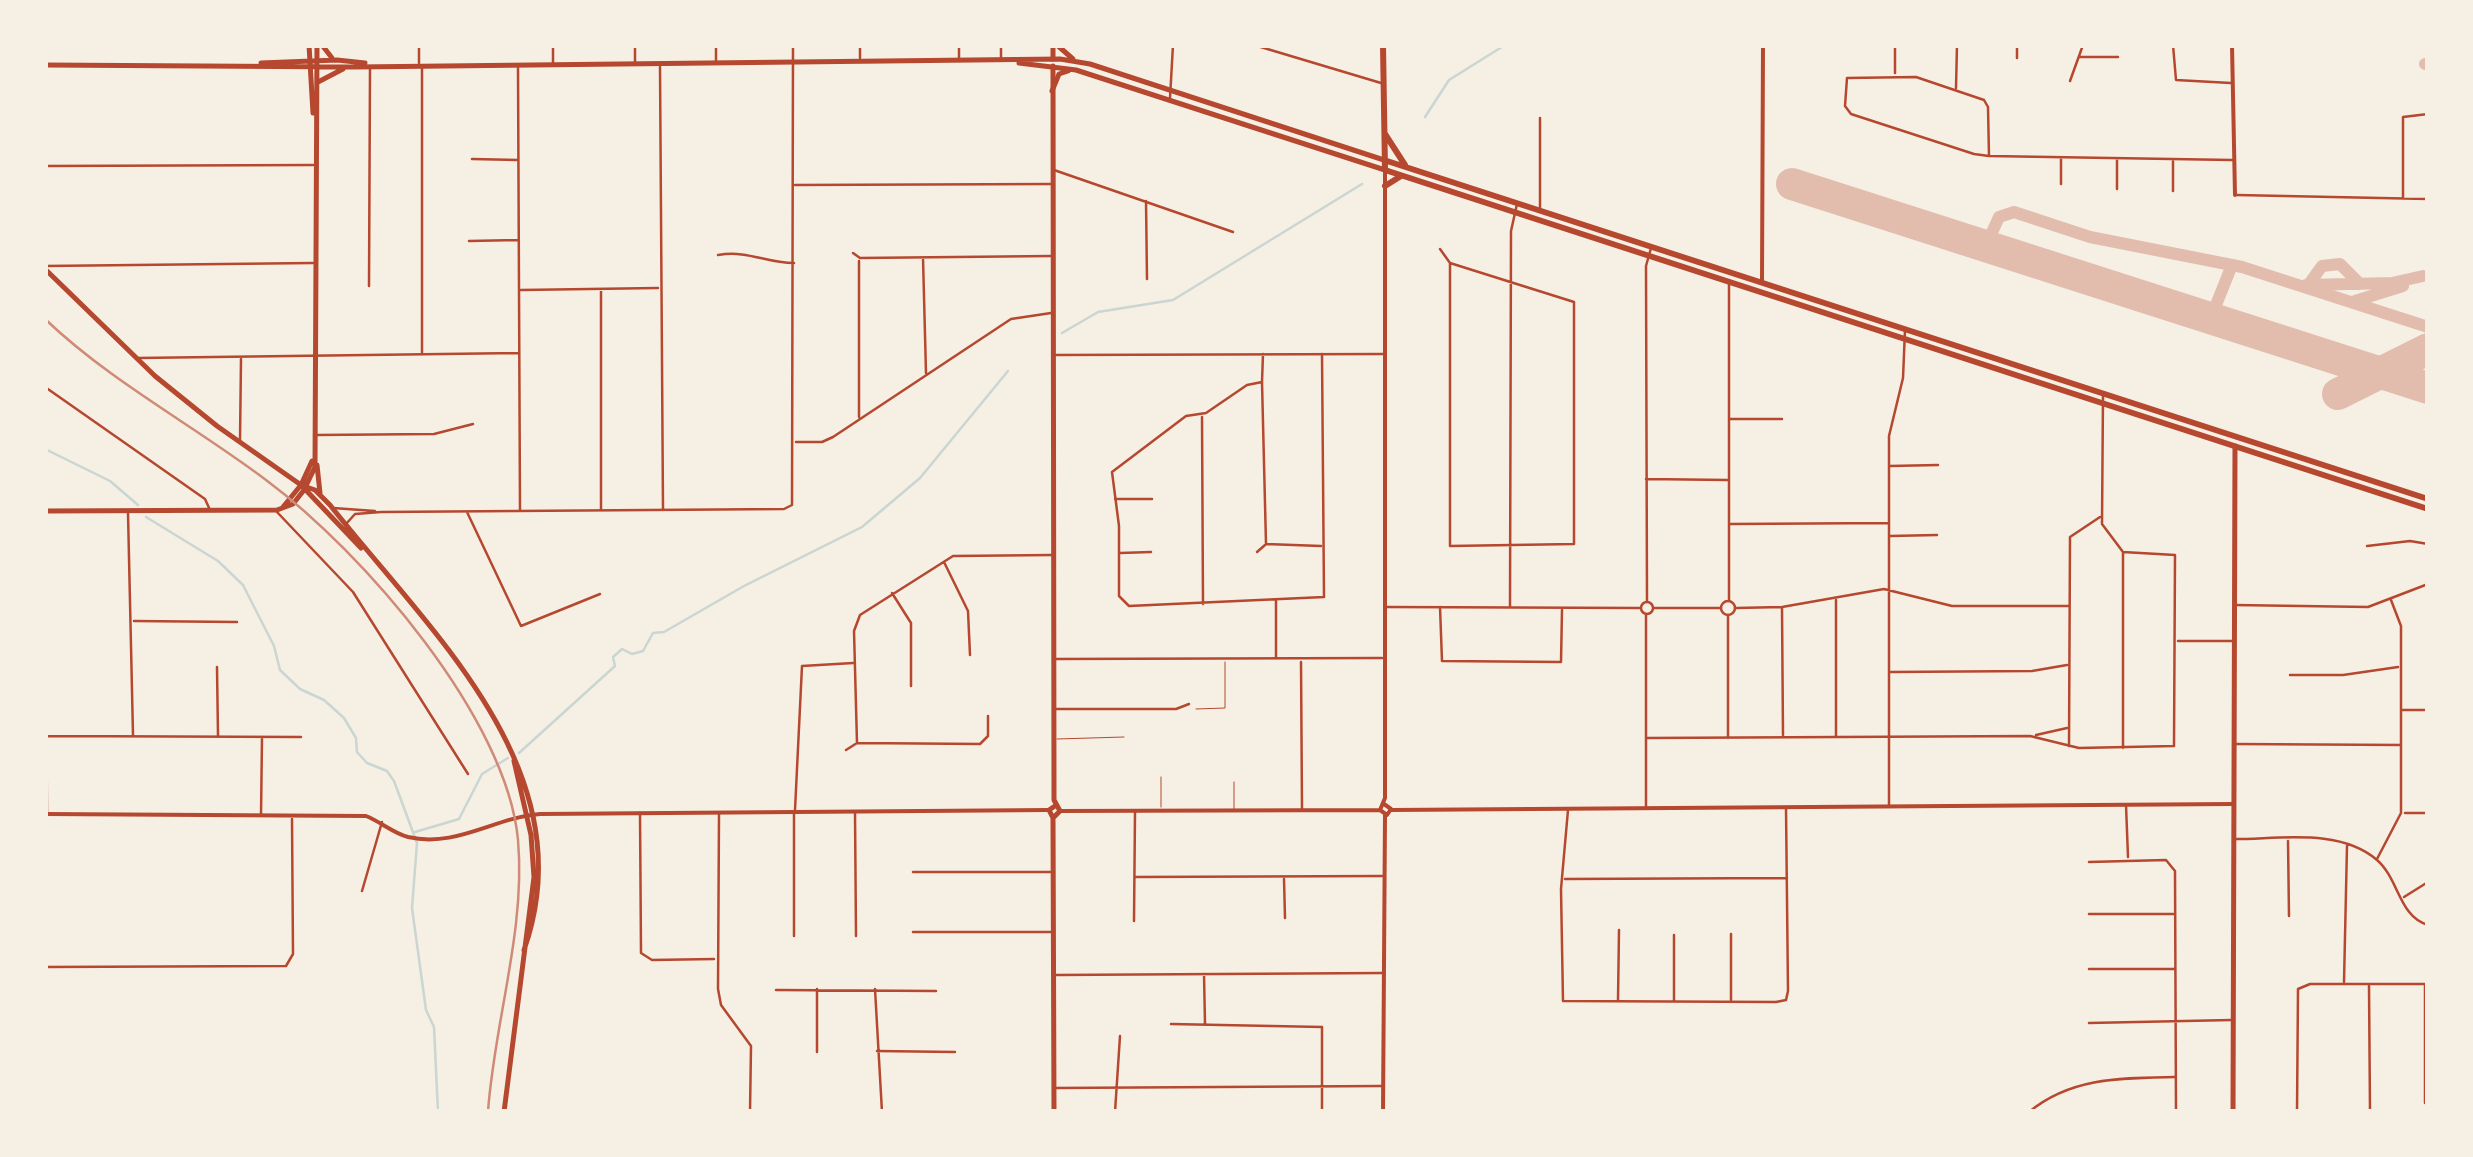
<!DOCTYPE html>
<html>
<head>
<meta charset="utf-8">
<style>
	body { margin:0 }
	#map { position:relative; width:2473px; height:1157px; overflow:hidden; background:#f6efe4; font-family:"Fira Sans",sans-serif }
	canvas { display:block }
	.frame { position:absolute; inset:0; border:48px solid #f6efe4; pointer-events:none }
</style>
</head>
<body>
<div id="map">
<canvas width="2473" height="1157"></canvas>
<div class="frame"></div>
</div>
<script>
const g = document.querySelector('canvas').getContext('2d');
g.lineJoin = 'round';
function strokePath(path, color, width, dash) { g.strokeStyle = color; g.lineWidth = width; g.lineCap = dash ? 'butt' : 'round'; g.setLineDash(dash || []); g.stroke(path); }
const stream = new Path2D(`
	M1425,117L1449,80L1505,45
	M1062,333L1098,312L1173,300L1362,184
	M45,449L110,481L138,505
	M146,517L218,561L243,585L274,646L280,670L300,689L324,700L344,718L356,738L357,752L367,763L387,771L394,781L417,843L412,908L426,1010L434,1027L438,1112
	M519,753L615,666L613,657L622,649L632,654L643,651L653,633L664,632L744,586L862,527L920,478L1008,371
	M415,832L459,819L482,774L508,758`);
const taxiway = new Path2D(`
	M2425,64H2428
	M1935,230L1982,243L1989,239L1999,217L2014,212L2090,237L2242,267L2428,327
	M1990,237L1996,249L2038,263
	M2309,284L2322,266L2340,264L2360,284
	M2306,285L2392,283L2423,276
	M2355,301L2403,286
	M2163,303L2212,315L2232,265
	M2217,309L2222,321L2265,336`);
const runway = new Path2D(`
	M1792,184L2428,388
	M2338,394L2428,349`);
const service = new Path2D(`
	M1196,709L1225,708V662
	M1057,739L1124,737
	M1161,777V807
	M1234,782V809`);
const minor = new Path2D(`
	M635,45V62
	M716,45V62
	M860,45V58
	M1254,45L1381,83
	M2173,45L2176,80L2231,83
	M2079,57H2118
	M2017,58V45
	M1001,60V45
	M959,61V45
	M419,63V45
	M553,63V45
	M422,66V353
	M660,67L663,509
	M518,68L520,510
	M1895,73V45
	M2070,81L2083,45
	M1956,88L1957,45
	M1170,98L1173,45
	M1540,118V209
	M1989,156L1988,107L1984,100L1916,77L1847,78L1845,106L1851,114L1974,154L1989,156L2232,160
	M472,159L518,160
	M2061,159V184
	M2117,159V189
	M2173,161V191
	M45,166L313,165
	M1054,170L1233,232
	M795,185L1052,184
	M2237,195L2428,199
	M2403,197V117L2428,114
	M1146,201L1147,279
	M469,241L518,240
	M1440,249L1450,263L1574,302V544L1450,546V263
	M853,253L860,258L1051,256
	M718,255C749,250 765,263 794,263
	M923,258L926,373
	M859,261V417
	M45,266L313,263
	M369,286L370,68
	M521,290L658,288
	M1263,354L1262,382L1247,385L1206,413L1186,416L1112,472L1119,526V596L1129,606L1324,597L1322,354
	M1054,355L1384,354
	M137,358L519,353
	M1262,382L1266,544
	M45,387L205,499L210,510
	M2103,395L2102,524L2123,552V748
	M1202,417L1203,604
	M1730,419H1782
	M316,435L434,434L473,424
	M240,440L241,359
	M796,442H822L833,437L1011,319L1051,313
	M1890,466L1938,465
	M1646,479L1727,480
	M1115,499H1152
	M333,508L375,511
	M601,509V289
	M277,512L353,592L468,774
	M467,512L521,626L600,594
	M45,513L47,814
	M128,513L133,735
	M346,524L355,514L381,512L784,509L792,505L793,45
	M1731,524L1888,523
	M1890,536L1937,535
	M1266,544L1321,546
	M2367,546L2410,541L2428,544
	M2428,547V580
	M1257,552L1265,545
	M1120,553L1151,552
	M944,562L968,611L970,655
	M892,593L911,623V686
	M1276,600V657
	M1836,600V737
	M1721 608a7 7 0 1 1 14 0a7 7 0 1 1-14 0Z
	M1647,601L1646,266L1651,248
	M1729,601V283
	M1641 608a6 6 0 1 1 12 0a6 6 0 1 1-12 0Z
	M2234,605L2368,607L2428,584
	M1386,607L1641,608
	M1440,607L1442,661L1561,662L1562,610
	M1510,607L1511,231L1517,204
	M1654,608H1721
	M1736,608L1782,607L1884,589L1952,606H2069
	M1782,608L1783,735
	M1646,614V807
	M134,621L237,622
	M2178,641H2233
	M1055,659L1382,658
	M1301,662L1302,809
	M217,667L218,736
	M1891,672L2032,671L2067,665
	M2290,675H2343L2398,667
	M1055,709H1176L1189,704
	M2403,710H2428
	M2036,735L2067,728
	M47,736L301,737
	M1647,738L2030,736L2079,748L2174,746L2175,555L2123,552
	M1728,738V616
	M857,743L854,631L860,615L953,556L1052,555
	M2234,744L2401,745
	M2069,746L2070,537L2100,517
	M846,750L857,743L980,744L988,736V716
	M1889,805V436L1903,378L1905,330
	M2126,805L2128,857
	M795,810L802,666L853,663
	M1568,810L1561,889L1563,1001L1776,1002L1786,1000L1788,991L1786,808
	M794,812V936
	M855,812L856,936
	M640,813L641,953L652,960L714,959
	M2405,813H2428
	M719,814L718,989L721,1005L751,1046L750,1112
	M261,815L262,738
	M2235,839C2280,839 2340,828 2377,860C2399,879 2399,917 2428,925
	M2288,841L2289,916
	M2377,859L2401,813V626L2391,600
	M2089,862L2166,860L2175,871L2176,1112
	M913,872H1051
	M1135,877L1383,876
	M1284,879L1285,918
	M1565,879L1787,878
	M362,891L382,822
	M2404,897L2428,882
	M2089,914H2173
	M1134,921L1135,812
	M913,932H1052
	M45,967L286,966L293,954L292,819
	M2089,969H2174
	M1204,974L1205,1024
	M1056,975L1383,973
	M2344,982L2347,846
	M2369,986L2370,1112
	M875,989L882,1112
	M776,990L936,991
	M1618,1000L1619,930
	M1674,1000V935
	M1731,1000V934
	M2089,1023L2232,1020
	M1171,1024L1322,1027V1112
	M877,1051L955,1052
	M817,1052V989
	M1055,1088L1382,1086
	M2425,1103V985
	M1115,1112L1120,1036
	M2029,1112C2071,1077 2122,1078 2174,1077
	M2297,1112L2298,989L2310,984H2428`);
const tertiary = new Path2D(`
	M2232,45L2235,195
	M1762,280L1763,45
	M1384,804L1391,809L1387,815L1380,810L1385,798V170
	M1391,810L2232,804
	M1060,811L1380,810
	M45,814L366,816C381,822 393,833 408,837C456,848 493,818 540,814L1049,810
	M1383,1112L1385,815`);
const secondary = new Path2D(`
	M1053,45V59
	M1053,66L1054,800L1060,811L1053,818L1049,810L1055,806
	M283,507L301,485
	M45,511L277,510L293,504L304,490
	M1053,818L1054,1112
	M2233,1112L2235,446`);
const primary = new Path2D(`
	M309,45L313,113
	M322,45L332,58
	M1057,45L1073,59
	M261,63L337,60L365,63
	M1019,63L1076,70L1385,170
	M45,65L356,67L1060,59L1090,64L1384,160
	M318,82L343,69
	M1052,91L1059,74L1068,71
	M45,269L155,376L217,426L301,485L361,548
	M317,465L320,493
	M301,485L315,490L330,505C430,632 587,771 524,950
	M301,485L312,461
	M304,490L315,467L317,45
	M504,1112L534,877L531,835L514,761`);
const trunk = new Path2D(`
	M1383,45L1385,170L2428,509
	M1385,134L1405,165
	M1384,160L2428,499
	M1385,186L1401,176`);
const rail = new Path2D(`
	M45,319C111,382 193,425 266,480C363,552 507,718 518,840C526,930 494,1023 488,1112`);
strokePath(stream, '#c9d6d2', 2.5);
strokePath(taxiway, '#e2bdae', 12);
strokePath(runway, '#e2bdae', 32);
strokePath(service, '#b5482f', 1);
strokePath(minor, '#b5482f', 2.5);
strokePath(tertiary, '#b5482f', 4);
strokePath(secondary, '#b5482f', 5);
strokePath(primary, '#b5482f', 5);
strokePath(trunk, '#b5482f', 6);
strokePath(rail, '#cf8b77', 2.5);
</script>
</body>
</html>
